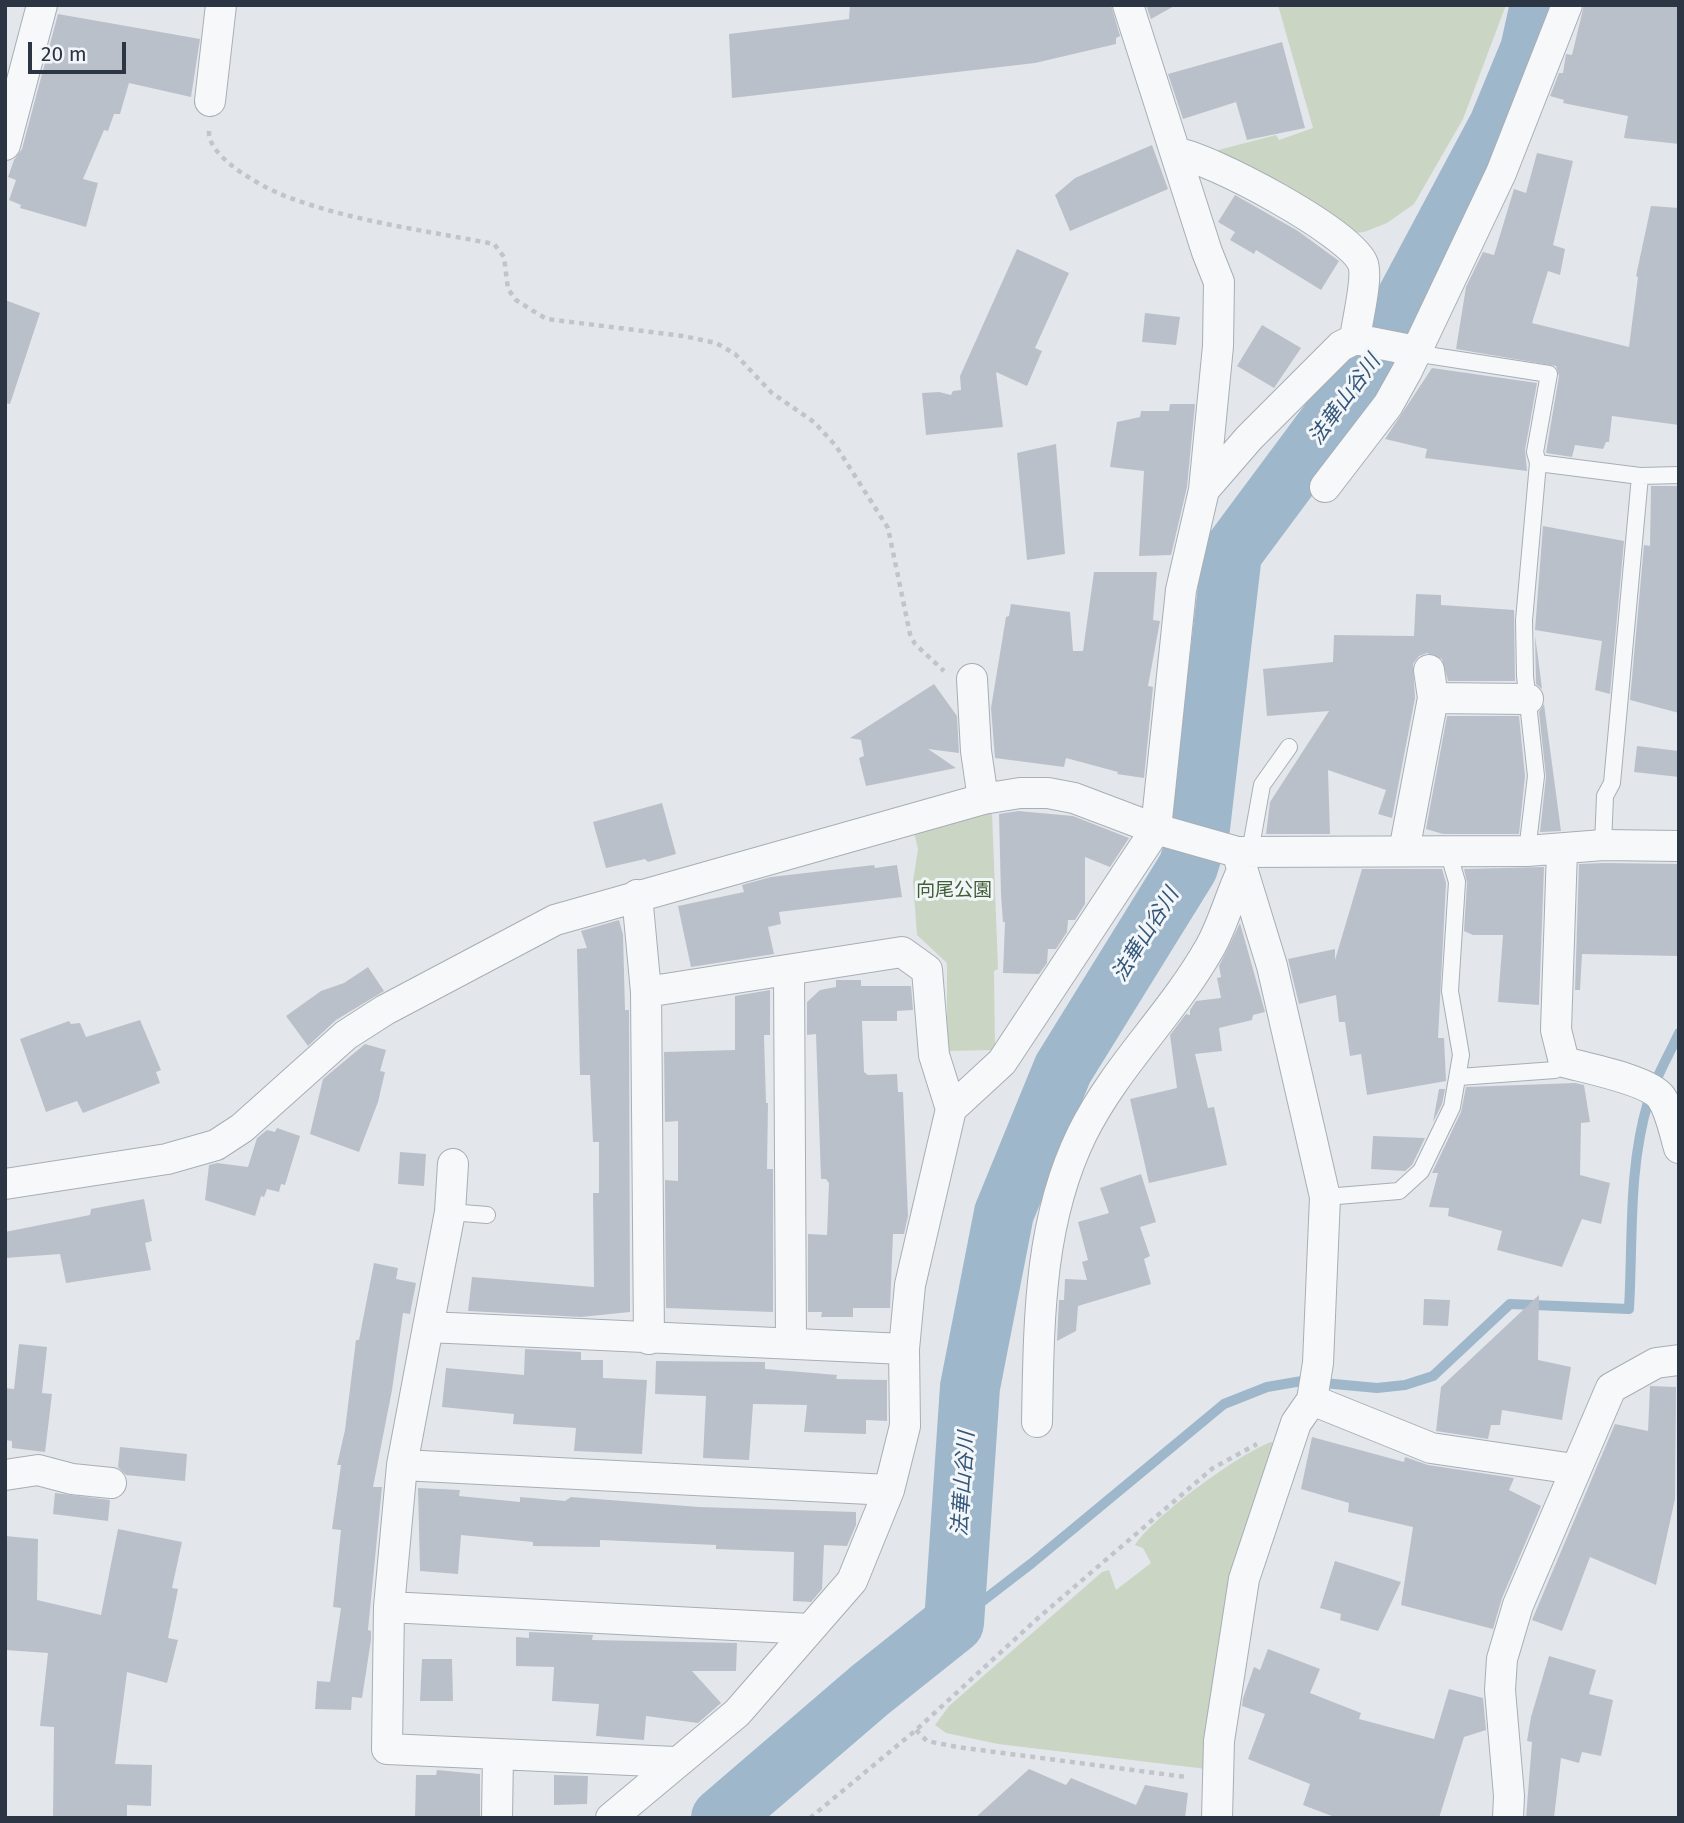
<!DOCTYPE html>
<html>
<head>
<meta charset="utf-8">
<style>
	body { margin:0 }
	#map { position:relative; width:1684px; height:1823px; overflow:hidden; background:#e3e7eb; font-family:"Fira Sans",sans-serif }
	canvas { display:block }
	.frame { position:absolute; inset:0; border:7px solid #2b3544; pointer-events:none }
	.scale { position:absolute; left:28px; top:42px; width:98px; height:32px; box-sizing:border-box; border:4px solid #2b3544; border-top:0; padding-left:9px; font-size:21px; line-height:24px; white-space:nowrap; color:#2b3544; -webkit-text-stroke:5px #f3f6f9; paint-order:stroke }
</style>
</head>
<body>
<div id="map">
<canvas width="1684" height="1823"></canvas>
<div class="frame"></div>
<div class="scale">20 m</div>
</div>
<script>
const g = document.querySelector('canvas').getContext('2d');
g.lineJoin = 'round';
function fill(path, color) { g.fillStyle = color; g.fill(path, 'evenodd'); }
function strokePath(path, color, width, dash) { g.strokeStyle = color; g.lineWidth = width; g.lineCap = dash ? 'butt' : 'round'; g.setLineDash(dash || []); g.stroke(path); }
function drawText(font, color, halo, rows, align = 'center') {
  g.font = font + ' "Fira Sans","Noto Sans JP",sans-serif'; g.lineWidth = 6; g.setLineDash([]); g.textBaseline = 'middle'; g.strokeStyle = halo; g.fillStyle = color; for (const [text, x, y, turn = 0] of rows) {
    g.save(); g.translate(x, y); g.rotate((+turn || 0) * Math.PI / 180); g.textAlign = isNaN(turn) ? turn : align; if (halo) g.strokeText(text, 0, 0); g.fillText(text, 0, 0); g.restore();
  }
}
const green = new Path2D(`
	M1278,5H1506L1463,119L1414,204L1387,223L1364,232L1344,234L1207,153L1276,135L1279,140L1313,128Z
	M992,812L998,969L994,971L995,1050L947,1051V963L917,935L913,881L918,849L914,832Z
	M1271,1442L1274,1443L1215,1770L998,1744L946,1733L935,1725L949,1706L1102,1572L1109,1570L1116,1590L1151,1563L1143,1548L1135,1545C1154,1516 1237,1455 1271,1442Z`);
const stream = new Path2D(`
	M954,1623L1032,1563L1224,1404L1267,1387L1302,1381L1377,1388L1405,1385L1433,1376L1510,1304L1629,1309C1633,1239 1628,1169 1648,1102C1655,1078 1669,1055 1679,1033`);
const river = new Path2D(`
	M721,1818L870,1690L954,1623L970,1387L1004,1213L1063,1069L1188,867L1200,828L1232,553L1380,354L1388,333L1499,125L1530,50L1540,5`);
const building = new Path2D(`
	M850,5H1111L1120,36L1116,38V44L1035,63L732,98L729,34L849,19Z
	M1146,5H1176L1151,19Z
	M1584,5H1679V144L1624,138L1628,116L1563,103L1564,100L1550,96L1559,73H1563L1566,54L1572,55Z
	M58,14L200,39L191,97L129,83L120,114H114L108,131L104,130L83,179L98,183L86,227L20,208L21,205L9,200L16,180L8,177L14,160L22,149Z
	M1282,42L1305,128L1247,140L1236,102L1183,119L1168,74Z
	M1152,145L1168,189L1070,231L1055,195L1075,178Z
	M1537,153L1573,161L1553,245L1565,249L1560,275L1548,271L1532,323L1629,347L1638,277L1636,276L1651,206L1679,208V425L1612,416L1609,442H1606L1603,449L1575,445L1572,457L1546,453L1559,376L1556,366L1456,349L1466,287L1483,252L1494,255L1514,189L1526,193Z
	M1235,195L1298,231L1339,261L1321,290L1256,250L1254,254L1230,240L1235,232L1218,222Z
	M1017,249L1069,273L1035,348L1042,351L1027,386L996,372L1003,427L926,435L922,393L939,392L951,395L953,391L961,390L960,376Z
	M5,300L40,313L10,404L5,403Z
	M1145,313L1180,317L1176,345L1142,342Z
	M1262,325L1301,348L1274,388L1237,366Z
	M1432,368L1537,383L1525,450L1527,471L1425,458L1427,449L1385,439Z
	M1170,404H1195L1187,487L1171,555L1139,556L1144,471L1110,467L1117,422L1140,417L1141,411H1169Z
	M1056,444L1065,554L1027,560L1017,453Z
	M1651,486H1679V713L1630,700L1644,545L1650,546Z
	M1543,526L1624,541L1610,694L1595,690L1602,641L1535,630Z
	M1094,572H1157L1153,620L1160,621L1148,686L1153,687L1144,778L1117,774L1118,772L1066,758L1064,767L995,758L991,708L1006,617L1009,616L1011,604L1070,612L1073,651H1083Z
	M1416,594L1441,595V605L1514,610L1515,681H1448L1442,659L1427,653L1419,656L1413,664L1415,698L1392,818L1378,814L1386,790L1328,770L1330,834H1266L1270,802L1329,711L1267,716L1263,669L1333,662L1334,635L1414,636Z
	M1535,636L1538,657L1542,689L1536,684Z
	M934,684L957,716L959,753L928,749L956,768L866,786L859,758L864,756L861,740L850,738Z
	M1544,704L1561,831L1540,832L1546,777L1539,712Z
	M1447,716H1519L1525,776L1519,834H1443L1426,829Z
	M1637,746L1679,751V777L1634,772Z
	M662,803L676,854L648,862L645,859L606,868L593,822Z
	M1018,811L1073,816L1129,838L1110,867L1085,857V904L1075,920H1068L1067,932L1056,949H1048L1047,963L1039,974L1003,973L1005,922H1003L1001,895L999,814Z
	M1604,863L1679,864V956L1582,954L1580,990H1575L1579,864Z
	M874,865L875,868L897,865L902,897L779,912L781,924L768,927L774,954L691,967L678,906L744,892L742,885L771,877Z
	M1544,867L1539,1005L1498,1002L1503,935H1473L1464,931L1467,883L1464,869Z
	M1362,869H1442L1446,883L1438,1038H1444L1446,1081L1367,1095L1361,1054L1350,1056L1345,1022H1339L1336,995L1299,1004L1288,959L1335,949V960Z
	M619,920L623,935L625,1010H629L630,1312L581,1317L468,1311L472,1277L594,1287L593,1193H599V1142H593L590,1075H580L577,949L587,948L581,931Z
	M1240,923L1265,1012L1253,1015L1252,1020L1219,1028L1222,1051L1195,1054L1208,1108L1214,1107L1227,1165L1149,1183L1130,1099L1177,1088L1170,1035L1186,1014L1190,1015V1010L1196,1001L1221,998L1217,978L1221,977L1219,966Z
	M368,967L384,991L336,1020L308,1046L286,1016L321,991L344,983Z
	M836,980H861V986H911L913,1010L897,1011V1021H862L864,1072L868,1075L897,1074L898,1092H903L908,1216L904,1234H893L890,1308H853V1317H821L822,1312H808V1234L827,1235L829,1183L826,1179H821L816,1034L807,1035V1002L820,990L836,987Z
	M770,990V1035H764L766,1103H768L767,1169H773V1312L666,1308L665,1180L678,1181V1121L665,1122L664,1052L735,1050V996Z
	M140,1020L161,1070L156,1072L160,1083L83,1113L77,1101L46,1112L20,1039L69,1021L71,1024L80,1023L86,1037Z
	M365,1044L386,1050L380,1071L385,1072L378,1102L359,1152L310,1134L323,1079Z
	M1575,1083L1584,1085L1590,1122L1581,1123L1580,1175L1610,1183L1601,1224L1582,1219L1562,1267L1497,1250L1502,1231L1448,1216L1449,1208L1429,1207L1438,1173H1432L1461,1112L1466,1087Z
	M1439,1089H1445L1442,1104L1433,1122Z
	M277,1128L300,1136L285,1185L281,1184L279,1192L267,1189L264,1197L261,1196L255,1216L205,1200L209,1165L217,1163L248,1167L257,1138L267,1130L275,1132Z
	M1373,1136L1425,1138L1412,1165L1405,1171L1371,1169Z
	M400,1152L426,1154L424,1186L398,1184Z
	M1141,1174L1156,1222L1140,1227L1150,1256L1144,1259L1151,1284L1078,1306L1076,1331L1057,1341L1059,1300H1064L1065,1279L1087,1280L1082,1262L1088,1260L1078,1222L1109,1213L1100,1188Z
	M144,1199L152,1241L145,1243L151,1270L66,1283L60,1254L5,1258V1232L90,1215L91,1209Z
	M374,1263L398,1268L396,1279L416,1283L410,1314L403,1313L392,1390L373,1487H382L368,1630L371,1631V1640L362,1698L352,1697L351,1710L315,1709L317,1681L330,1682L341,1608L333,1607L341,1530L332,1529L341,1465H337L345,1430L356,1340H359Z
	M1539,1295L1538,1360L1571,1367L1562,1420L1502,1410L1500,1425H1491L1488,1439L1436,1431L1441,1387Z
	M1424,1299L1450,1300L1448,1326L1423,1325Z
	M19,1344L47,1347L42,1393L52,1394L45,1452L12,1448V1441L5,1440V1388L14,1389Z
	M525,1349L581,1352V1360H603V1378L647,1380L642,1454L574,1451L576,1428L513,1424L514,1414L442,1407L446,1368L524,1375Z
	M656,1361L765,1362V1369L837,1375L836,1379L887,1380V1421L866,1420V1434L804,1432L807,1405L753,1404L749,1460L703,1458L706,1396L655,1394Z
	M1650,1386L1676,1387L1675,1499L1656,1585L1590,1557L1562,1631L1532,1620L1615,1424L1648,1431Z
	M1312,1437L1404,1462L1405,1457L1428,1465L1514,1478L1509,1490L1541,1506L1502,1598L1493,1629L1401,1605L1413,1527L1348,1512L1349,1503L1301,1489Z
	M120,1447L187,1454L185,1481L126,1475L118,1467Z
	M418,1488L460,1490L459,1496L520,1502V1497L565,1501L571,1497L699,1507L856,1512V1525L847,1546L824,1545L822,1589L811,1602L793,1601L794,1552L716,1549V1545L600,1540V1547L533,1546V1542L461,1535L458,1574L420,1571Z
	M55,1493L110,1500L108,1521L53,1514Z
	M118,1529L182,1542L172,1588L178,1589L168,1638L178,1640L167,1683L127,1672L115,1764L152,1765L151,1806L127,1805V1818H53L54,1727L40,1726L48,1653L5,1650V1536L38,1539L37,1600L101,1615Z
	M1335,1561L1401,1582L1378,1631L1340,1620L1341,1614L1320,1608Z
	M529,1632L593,1635L592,1640L737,1643L736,1671H692L721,1703L698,1723L646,1716L644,1740L596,1736L599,1704L552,1701L554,1667L516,1666V1637L529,1638Z
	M1268,1649L1320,1669L1310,1693L1361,1713L1359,1719L1434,1739L1449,1689L1483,1698L1486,1730L1464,1737L1439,1818H1337L1303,1805L1310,1784L1248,1759L1265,1714L1242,1706L1243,1698L1254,1667L1260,1670Z
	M1549,1656L1596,1670L1589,1694L1613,1700L1601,1756L1582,1752L1579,1763L1561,1758L1554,1818H1526L1532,1742L1527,1741L1531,1717Z
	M422,1659H452L453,1701H420Z
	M1029,1769L1066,1785L1071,1778L1136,1805L1145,1785L1188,1793L1185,1818H975Z
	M437,1770L480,1774V1818H415L416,1775H436Z
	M554,1775L588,1776L587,1804L554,1805Z`);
const path = new Path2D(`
	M209,131C207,159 269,191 293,199C357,222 428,231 494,244L504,257L508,289L516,300L538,314L547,319L683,336L716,343L735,354L772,393L814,422L836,446L888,528L910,634L915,644L944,671
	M916,1730L927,1741L957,1747L1186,1777
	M810,1818L916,1730L1038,1618L1213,1468L1257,1444`);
const service = new Path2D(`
	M1416,351L1427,355L1549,374L1535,452L1538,463L1524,620L1525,676L1536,776L1527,851
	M1538,463L1640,476L1679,475
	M1603,845L1605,796L1612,783L1640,476
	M1250,852L1262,785L1289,747
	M1459,1077L1555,1070L1564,1062
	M1325,1197L1399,1191L1421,1171L1452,1107L1461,1055L1450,991L1457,882L1448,851
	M450,1212L487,1215`);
const minor = new Path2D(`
	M210,101L221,5
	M5,145L42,5
	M1176,153C1209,157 1352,233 1363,264C1368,279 1357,321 1355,339
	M1325,487L1388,405L1407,371L1501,173L1567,5
	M1204,490L1249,438L1341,346L1355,339L1416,351
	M972,679L976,751L983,799
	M1433,698L1528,699
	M1562,850L1556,1030L1564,1062C1586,1068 1648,1080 1661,1097C1671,1112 1674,1131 1679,1148
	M1404,851L1433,698L1429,670
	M637,895L646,992L649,1339
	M789,972L791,1343
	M646,992L902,952L927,970L934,1055L951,1109
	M5,1184L167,1159L216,1145L242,1128L346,1035L385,1010L555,920L983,799L1020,793H1048L1074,798L1156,829L1237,852L1527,851L1603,845L1679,846
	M428,1327L450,1212L453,1164
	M1312,1400L1431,1448L1574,1469
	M1037,1422C1039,1324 1038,1224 1082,1134C1115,1067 1172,1014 1209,949C1223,925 1230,896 1242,871
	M402,1465L889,1490
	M5,1475L38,1470L72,1479L111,1483
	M389,1607L810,1629
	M675,1762L387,1749L389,1607L402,1465L428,1327L904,1349
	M497,1818L498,1754
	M611,1818L737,1713L852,1581L889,1490L905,1426L904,1349L910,1285L951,1109L1002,1062L1156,829L1181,590L1204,490L1218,346L1219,282L1207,252L1128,5
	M1217,1818L1219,1741L1244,1579L1296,1423L1312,1400L1318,1363L1325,1197L1272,966L1237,852
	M1508,1818L1509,1796L1500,1690L1502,1659L1518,1605L1611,1388L1656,1363L1679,1360`);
const parkNames = [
	["向尾公園",954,891]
];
const waterNames = [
	["法華山谷川",1345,400,-54],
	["法華山谷川",1146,935,-58],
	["法華山谷川",964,1484,-86]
];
fill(green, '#cad5c4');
strokePath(stream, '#9fb7cb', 10);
strokePath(river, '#9fb7cb', 60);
fill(building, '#bac0c9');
strokePath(service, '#a8aeb6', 18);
strokePath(minor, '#a8aeb6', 32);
strokePath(path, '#c1c5ca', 4.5, [5, 5]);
strokePath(service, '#f6f8f9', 16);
strokePath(minor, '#f6f8f9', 30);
drawText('19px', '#416038', '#f3f6f9', parkNames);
drawText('italic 21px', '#345679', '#f3f6f9', waterNames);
</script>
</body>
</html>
